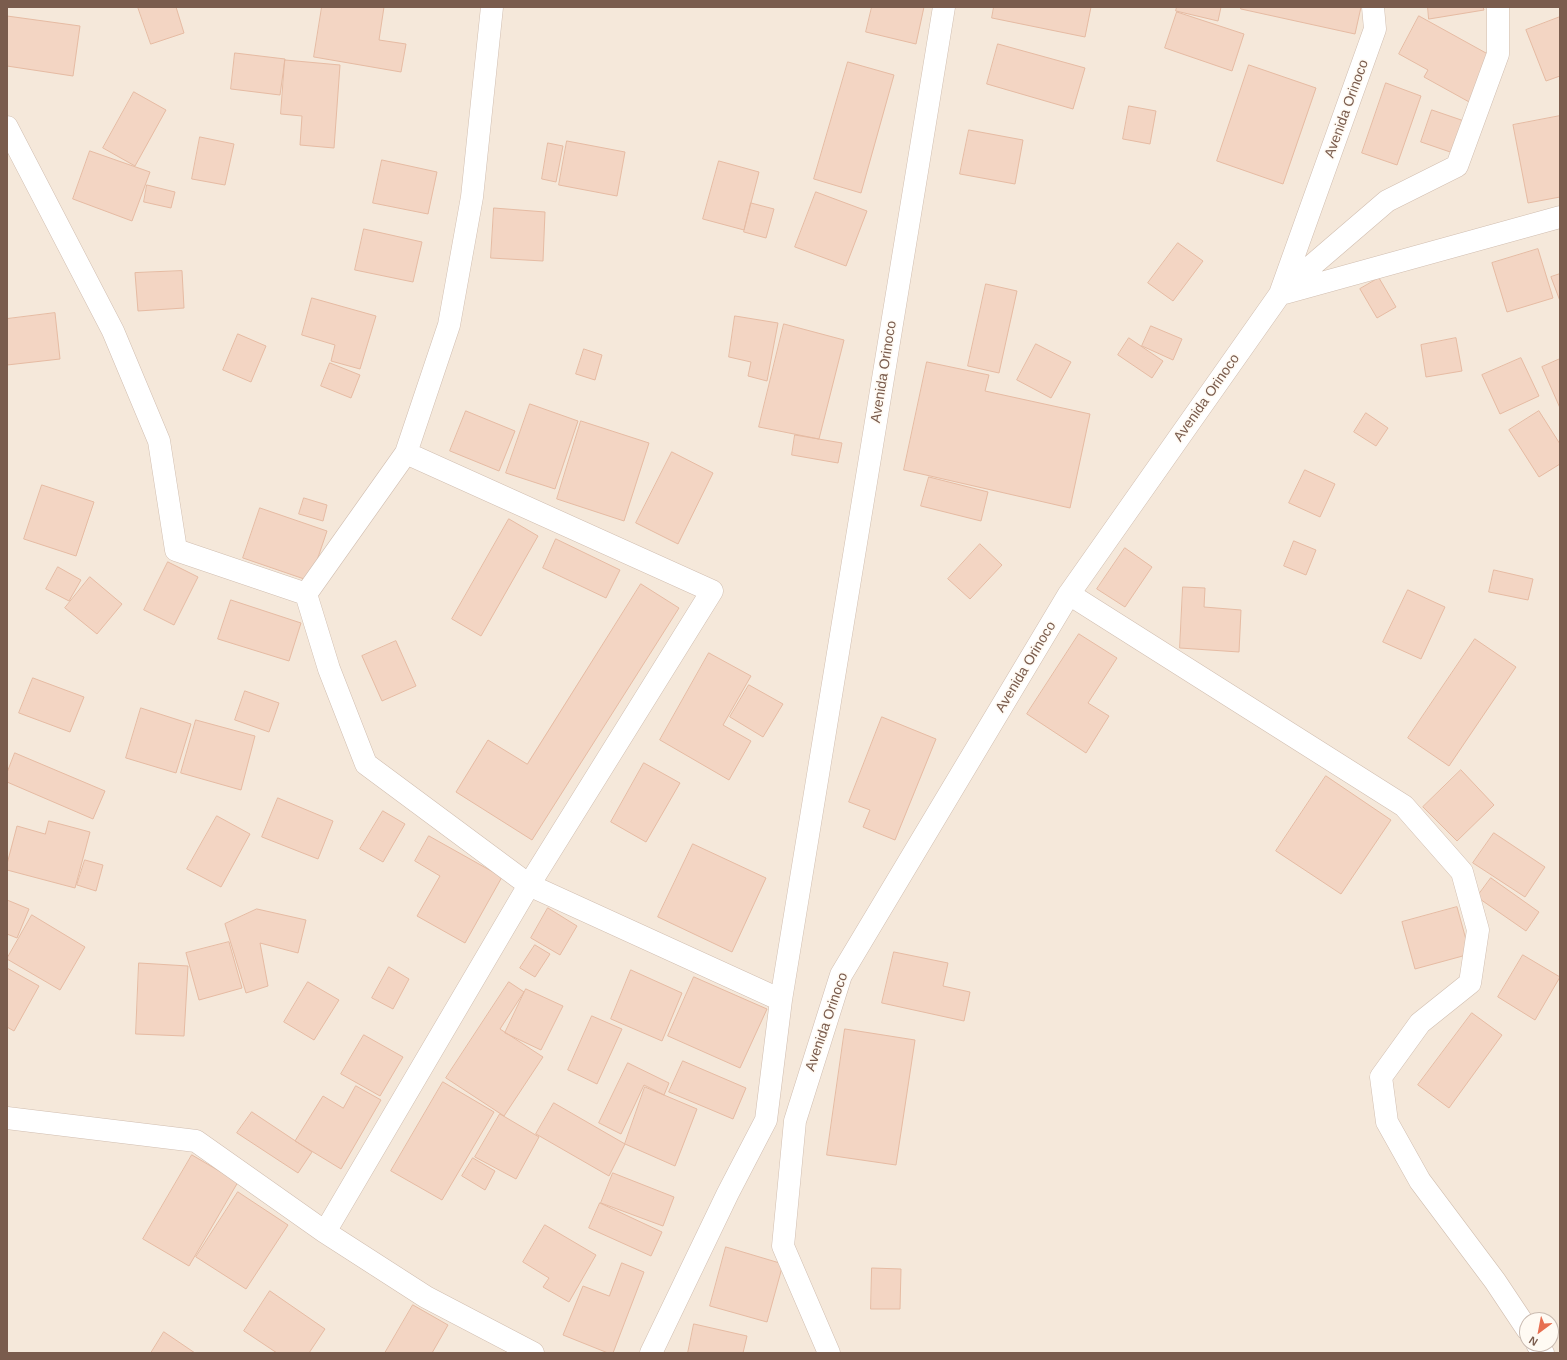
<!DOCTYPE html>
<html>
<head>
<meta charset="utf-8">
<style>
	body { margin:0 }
	#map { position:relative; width:1567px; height:1360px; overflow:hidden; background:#fdf6ec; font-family:Arial,sans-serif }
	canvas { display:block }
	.frame { position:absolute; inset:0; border:8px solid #7a5c4d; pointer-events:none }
	.north { position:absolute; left:1519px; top:1312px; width:40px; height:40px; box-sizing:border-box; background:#fffaf3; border:1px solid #cabbb1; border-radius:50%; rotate:212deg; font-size:11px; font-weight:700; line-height:16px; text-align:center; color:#7a5c4d }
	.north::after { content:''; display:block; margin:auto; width:14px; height:18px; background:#e76f51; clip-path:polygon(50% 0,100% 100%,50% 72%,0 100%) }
</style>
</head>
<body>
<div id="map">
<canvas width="1567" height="1360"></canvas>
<div class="frame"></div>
<div class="north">N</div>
</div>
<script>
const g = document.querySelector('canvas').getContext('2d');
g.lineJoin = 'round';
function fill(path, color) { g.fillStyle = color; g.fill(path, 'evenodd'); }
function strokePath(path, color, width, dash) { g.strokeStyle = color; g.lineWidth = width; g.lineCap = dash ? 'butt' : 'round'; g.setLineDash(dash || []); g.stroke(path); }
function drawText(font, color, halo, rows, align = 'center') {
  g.font = font + ' Arial,sans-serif'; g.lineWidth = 3; g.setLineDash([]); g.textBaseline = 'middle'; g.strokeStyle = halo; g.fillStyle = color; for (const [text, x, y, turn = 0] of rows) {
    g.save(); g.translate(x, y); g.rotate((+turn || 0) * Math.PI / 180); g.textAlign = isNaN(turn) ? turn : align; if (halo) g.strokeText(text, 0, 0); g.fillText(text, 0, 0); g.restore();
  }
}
const residential = new Path2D(`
	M7,7H1560V1353H7ZM1527,1320H1551V1344H1527Z`);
const building = new Path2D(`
	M138,7H176L184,33L151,44Z
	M322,7H384L379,40L406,44L401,72L314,57Z
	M872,7H924L916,44L866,32Z
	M994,7H1091L1085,37L992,18Z
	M1177,7H1221L1218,21L1176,11Z
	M1241,7H1361L1355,34L1241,9Z
	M1428,7H1483L1484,10L1429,19Z
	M1177,12L1244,34L1232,71L1165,48Z
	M7,16L80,26L73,76L7,66Z
	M1419,16L1495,58L1471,103L1424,77L1428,70L1399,54Z
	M1560,17V76L1546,81L1526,30Z
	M998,44L1085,68L1073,109L987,84Z
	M235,53L285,59L280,95L231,89Z
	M285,60L340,65L334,148L300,145L302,116L281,114Z
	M848,62L894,75L861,193L814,179Z
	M1249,65L1316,88L1283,184L1217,161Z
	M1386,83L1421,96L1397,165L1362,153Z
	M134,92L166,110L135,166L103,148Z
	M1129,106L1156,111L1150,144L1123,139Z
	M1432,110L1470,123L1459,155L1421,142Z
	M1560,116V197L1528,203L1513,125Z
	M969,130L1023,140L1015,184L960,174Z
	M200,137L234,144L225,185L192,179Z
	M567,141L625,152L617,196L559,185Z
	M548,143L563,146L556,182L542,179Z
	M90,151L150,172L132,221L73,199Z
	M382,160L437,172L428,214L373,203Z
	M719,161L759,172L744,230L703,219Z
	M147,185L175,192L171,208L144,202Z
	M816,192L867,211L846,266L795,247Z
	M751,203L774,209L766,238L744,232Z
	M494,208L545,212L543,261L491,258Z
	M364,229L422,242L413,282L355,270Z
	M1178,243L1203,261L1173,301L1148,283Z
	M1538,249L1553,298L1507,312L1492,263Z
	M182,271L184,308L138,311L135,273Z
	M1560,274V301L1551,277Z
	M1379,278L1396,307L1377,318L1360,289Z
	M986,284L1017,291L999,373L968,366Z
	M312,298L376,316L360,369L331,361L335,345L302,335Z
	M55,313L60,359L7,365V319Z
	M735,316L778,323L767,381L748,376L751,362L729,357Z
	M784,324L844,340L819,439L759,427Z
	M1151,326L1182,339L1173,360L1142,346Z
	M238,334L266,346L251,382L223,370Z
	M1129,338L1163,361L1152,378L1118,355Z
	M1456,338L1462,371L1426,377L1421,345Z
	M1036,344L1071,362L1051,398L1017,380Z
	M584,349L602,355L595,380L576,374Z
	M1521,358L1539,396L1500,414L1482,375Z
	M1560,359V408L1542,367Z
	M927,362L989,375L985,391L1090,414L1070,508L904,470Z
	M330,363L360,375L351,398L321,386Z
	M530,404L578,421L555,489L506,473Z
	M466,411L515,431L499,471L450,451Z
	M1539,411L1560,444V464L1539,477L1509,430Z
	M1366,413L1388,428L1376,446L1354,432Z
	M581,421L649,443L624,521L557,499Z
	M795,435L842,443L838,463L792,455Z
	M672,452L713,473L678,544L636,523Z
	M1305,470L1335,484L1320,517L1289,503Z
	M929,477L988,492L981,521L921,506Z
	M42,485L94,502L76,556L24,539Z
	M304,498L327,505L323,521L299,514Z
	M260,508L327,531L310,581L243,558Z
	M509,519L538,536L481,636L452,619Z
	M556,539L620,570L606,598L543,568Z
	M1294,541L1316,550L1306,575L1284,566Z
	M980,544L1002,565L970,599L948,579Z
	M1125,548L1152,567L1125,607L1097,589Z
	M168,562L198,577L174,625L144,610Z
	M58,567L81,580L69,601L46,589Z
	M1494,570L1533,579L1528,600L1489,592Z
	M90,577L122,604L97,634L65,608Z
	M641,584L679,608L532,840L456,792L488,740L527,764Z
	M1183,587L1205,588L1204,607L1241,610L1239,652L1180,648Z
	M1408,590L1445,607L1421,659L1383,642Z
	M231,600L301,623L289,661L218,639Z
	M1079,634L1117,658L1088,703L1109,716L1086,753L1027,714Z
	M1475,639L1516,667L1449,766L1408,738Z
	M396,641L416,686L382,701L362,656Z
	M709,653L751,676L723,725L751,741L729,780L660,740Z
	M33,678L84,697L70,732L19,713Z
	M749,685L783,704L763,737L730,717Z
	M245,691L279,703L269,732L235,720Z
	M141,708L191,724L176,773L126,758Z
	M882,717L936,739L895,840L863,827L870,810L849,802Z
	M196,720L255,736L241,790L181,773Z
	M15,753L105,791L93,819L7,782V773Z
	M644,763L680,783L646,842L611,822Z
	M1461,770L1494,805L1457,841L1423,807Z
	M1326,776L1391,820L1341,894L1276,851Z
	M278,798L333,821L318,859L262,837Z
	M383,811L405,824L383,862L360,849Z
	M217,816L250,834L221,887L187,869Z
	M49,821L90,832L75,888L7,870V864L17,826L45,834Z
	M1494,833L1545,867L1525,897L1473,863Z
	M429,836L502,877L465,943L417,916L440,876L415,861Z
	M693,844L766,878L732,952L658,917Z
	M85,860L103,865L96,891L77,885Z
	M1491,878L1539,912L1526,931L1477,897Z
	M7,900L29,909L17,938L7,934Z
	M1457,907L1470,954L1415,969L1402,922Z
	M548,908L577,926L560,955L531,938Z
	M257,909L306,920L298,953L260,943L268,986L246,993L225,924Z
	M32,915L85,947L60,990L7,959Z
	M229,942L242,988L199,1000L186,953Z
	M535,945L550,954L535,977L520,968Z
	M894,952L948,963L943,986L970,992L964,1021L882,1003Z
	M1523,955L1560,977L1535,1020L1498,997Z
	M139,963L188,966L184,1036L136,1034Z
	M389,967L409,979L393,1009L372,998Z
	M7,968L39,986L14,1031L7,1027Z
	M631,970L682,993L662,1041L611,1019Z
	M694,977L767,1009L740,1068L668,1036Z
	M308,982L339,1000L314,1040L284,1022Z
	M509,982L524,992L500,1029L543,1057L504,1116L446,1078Z
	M526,989L563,1006L541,1050L505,1033Z
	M1472,1013L1502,1035L1449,1108L1418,1085Z
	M592,1016L622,1029L597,1084L568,1070Z
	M845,1029L915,1040L896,1165L827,1155Z
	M364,1035L403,1057L380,1096L341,1074Z
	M683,1061L746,1088L733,1119L669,1092Z
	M628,1063L669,1083L664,1095L644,1085L621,1134L599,1123Z
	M443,1082L494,1112L442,1200L391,1171Z
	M356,1086L381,1100L341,1169L295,1141L323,1096L343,1108Z
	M645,1087L697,1109L675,1166L625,1144Z
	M554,1103L625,1144L609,1176L536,1134Z
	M252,1112L312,1152L298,1173L237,1133Z
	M500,1114L539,1137L516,1179L475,1157Z
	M192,1155L238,1182L189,1266L143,1239Z
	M473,1158L495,1171L485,1190L462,1176Z
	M613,1173L674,1197L663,1226L601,1203Z
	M238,1192L288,1225L246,1289L196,1257Z
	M600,1203L662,1232L651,1256L589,1228Z
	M545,1225L596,1255L569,1302L543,1287L549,1278L523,1262Z
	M726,1247L783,1264L767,1322L710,1306Z
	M622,1263L644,1272L613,1353H608L563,1335L583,1286L609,1296Z
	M872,1268L901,1269L900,1309H871Z
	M270,1291L325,1329L309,1353H277L244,1331Z
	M413,1305L448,1325L432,1353H385Z
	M694,1324L747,1336L743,1353H688Z
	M164,1332L195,1353H151Z`);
const minor = new Path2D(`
	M492,7L472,197L449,325L406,453L306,594L329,669L366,764L529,885L781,1000
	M7,127L113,331L159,441L176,550L306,594
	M1281,292L1387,201L1457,166L1498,54V7
	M1285,293L1560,217
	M1069,594L1404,806L1462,872L1478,930L1470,983L1420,1023L1381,1077L1387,1122L1420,1181L1495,1281L1527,1329
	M7,1118L196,1141L325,1232L426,1297L533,1353
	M325,1232L529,885L712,591L406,453
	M1537,1344L1543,1353
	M651,1353L728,1193L766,1120L781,1000L944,7
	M829,1353L783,1246L795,1121L841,975L1069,594L1280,294L1375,29L1373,7`);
const streetNames = [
	["Avenida Orinoco",1347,109,-70],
	["Avenida Orinoco",884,372,-81],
	["Avenida Orinoco",1207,398,-55],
	["Avenida Orinoco",1026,667,-59],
	["Avenida Orinoco",827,1022,-71]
];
fill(residential, '#f5e8da');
fill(building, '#f3d5c3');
strokePath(building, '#e6bba3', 1);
strokePath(minor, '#d1beb0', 23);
strokePath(minor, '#fff', 22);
drawText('14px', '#7a5c4d', '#fffaf3', streetNames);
</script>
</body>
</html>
